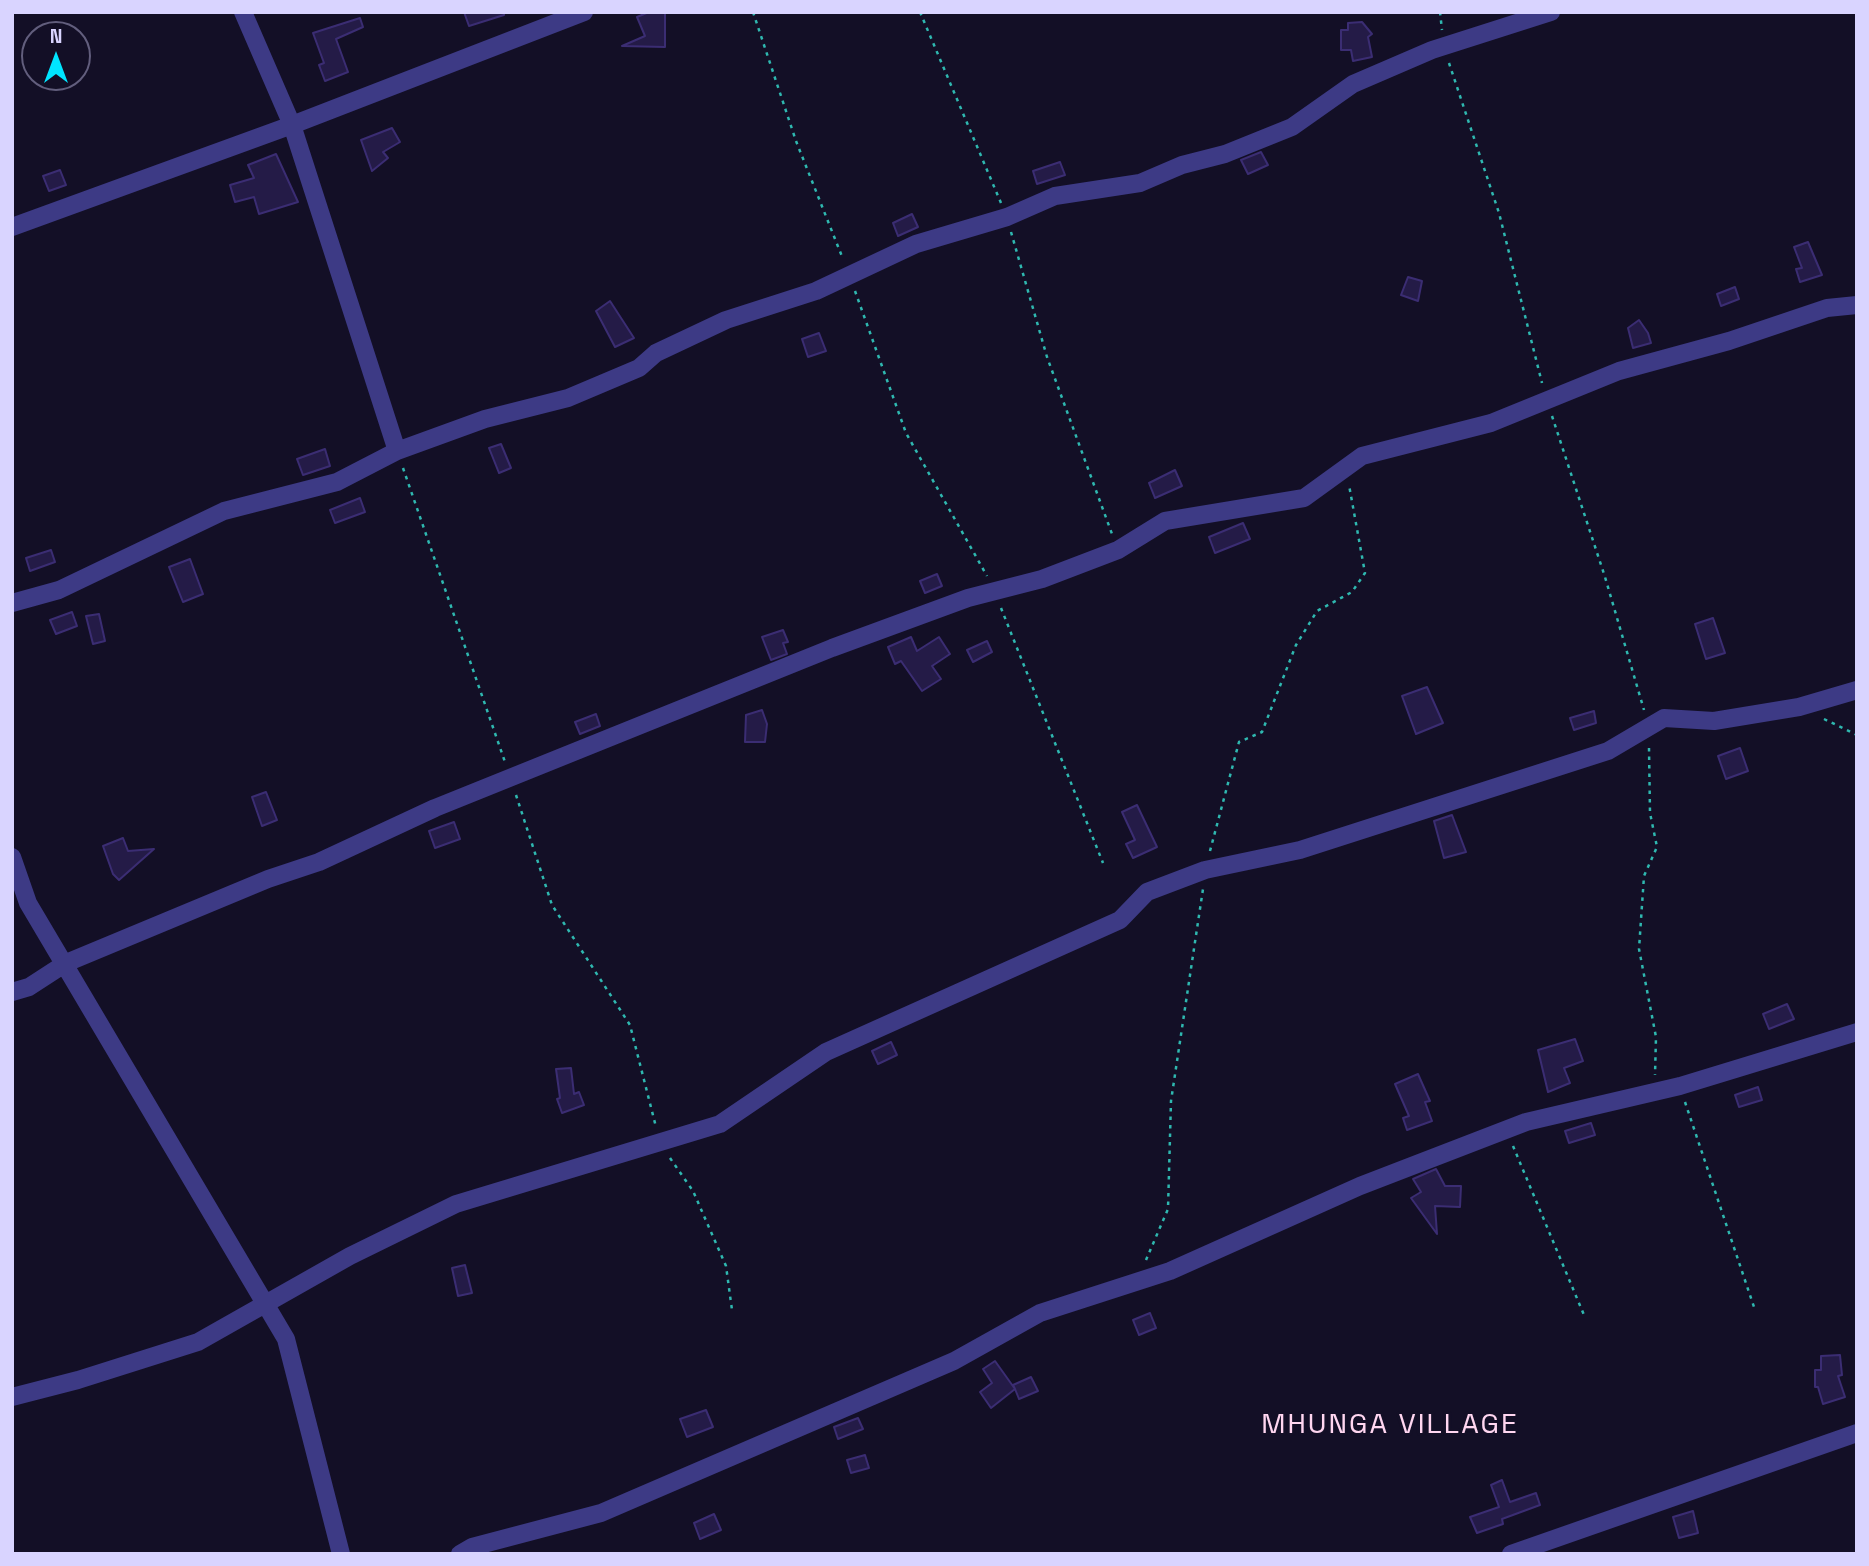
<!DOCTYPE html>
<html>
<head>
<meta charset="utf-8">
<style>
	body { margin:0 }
	#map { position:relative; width:1869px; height:1566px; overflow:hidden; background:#130f26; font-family:"Space Grotesk",sans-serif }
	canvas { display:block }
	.frame { position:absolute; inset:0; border:14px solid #d9d4ff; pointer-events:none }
	.north { position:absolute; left:21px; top:21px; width:70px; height:70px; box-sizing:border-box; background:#130f26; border:2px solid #625e7d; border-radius:50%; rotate:0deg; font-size:19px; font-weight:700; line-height:28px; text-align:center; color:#d9d4ff }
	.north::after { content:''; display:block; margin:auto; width:24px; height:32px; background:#00e5ff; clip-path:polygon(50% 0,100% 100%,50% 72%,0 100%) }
</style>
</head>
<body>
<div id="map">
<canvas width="1869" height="1566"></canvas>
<div class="frame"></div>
<div class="north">N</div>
</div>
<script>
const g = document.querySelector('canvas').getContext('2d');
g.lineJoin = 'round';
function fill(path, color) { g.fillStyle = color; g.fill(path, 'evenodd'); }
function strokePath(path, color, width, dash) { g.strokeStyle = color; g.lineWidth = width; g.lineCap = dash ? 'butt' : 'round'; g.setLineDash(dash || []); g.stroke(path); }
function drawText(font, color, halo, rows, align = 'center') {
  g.font = font + ' "Space Grotesk",sans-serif'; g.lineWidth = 6; g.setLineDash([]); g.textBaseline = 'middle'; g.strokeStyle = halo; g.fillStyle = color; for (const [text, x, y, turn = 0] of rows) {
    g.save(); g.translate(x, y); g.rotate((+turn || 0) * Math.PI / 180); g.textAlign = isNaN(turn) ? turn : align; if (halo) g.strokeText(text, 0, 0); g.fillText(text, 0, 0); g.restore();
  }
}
const building = new Path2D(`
	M464,12H504V15L469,26Z
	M649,12H665V47L622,46L645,36L637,17Z
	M360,18L363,27L336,39L348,72L325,81L319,65L324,63L313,33Z
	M1362,22L1372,34L1368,37L1372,57L1353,61L1351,50H1341V30H1348V23Z
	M392,128L400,142L383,152L388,158L372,171L361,140Z
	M1261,152L1268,165L1248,174L1241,160Z
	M276,154L298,202L259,214L254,197L235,202L230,185L254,178L248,165Z
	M1060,162L1065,175L1037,184L1033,171Z
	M60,170L66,185L49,191L43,176Z
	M912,214L918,227L898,236L893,223Z
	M1808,242L1822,275L1800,282L1796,269L1802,268L1794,247Z
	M1408,277L1422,281L1418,301L1401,295Z
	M1735,287L1739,299L1721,306L1717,294Z
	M610,301L634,338L615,347L596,311Z
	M1639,320L1648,333L1651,343L1633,348L1628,328Z
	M819,333L826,351L808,357L802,339Z
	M501,444L511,468L499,473L489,448Z
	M325,449L330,466L303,475L297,459Z
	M1175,470L1182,486L1155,498L1149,483Z
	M360,498L365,512L335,523L330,510Z
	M1243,523L1250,539L1215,553L1209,537Z
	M51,550L55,562L30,571L26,558Z
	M190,559L203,594L183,602L169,567Z
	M937,574L942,586L925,593L920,581Z
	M72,612L77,626L56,634L50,620Z
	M99,614L105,641L93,644L86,616Z
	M1713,618L1725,653L1706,659L1695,624Z
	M783,630L788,642L783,643L787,654L771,660L762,637Z
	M911,637L917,651L939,637L950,654L932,666L941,679L922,691L901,661L895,664L888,647Z
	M987,641L992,652L973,662L967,650Z
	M1427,687L1443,723L1416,734L1402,696Z
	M762,710L767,724L765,742H745L746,715Z
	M1594,711L1596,723L1574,730L1570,718Z
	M596,714L600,726L580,734L575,722Z
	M1740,748L1748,771L1726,779L1718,756Z
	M266,792L277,820L262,826L252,797Z
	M1137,805L1157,847L1133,858L1126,844L1135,840L1122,812Z
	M1452,815L1466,852L1444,858L1434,821Z
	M454,822L460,839L435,848L429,831Z
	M123,838L128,851L154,849L119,880L113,874L103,846Z
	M1787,1004L1794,1019L1769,1029L1763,1014Z
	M1575,1039L1583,1061L1564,1068L1570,1083L1548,1092L1538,1050Z
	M891,1042L897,1055L878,1064L872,1051Z
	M571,1068L574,1094L579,1092L584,1105L562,1113L557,1099L560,1098L556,1069Z
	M1418,1074L1430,1101L1425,1102L1432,1121L1407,1130L1403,1118L1409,1116L1395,1084Z
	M1758,1087L1762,1100L1739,1107L1735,1095Z
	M1591,1123L1595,1135L1569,1143L1565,1131Z
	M1436,1169L1445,1186H1461L1460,1207L1435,1206L1437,1234L1411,1198L1421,1192L1413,1179Z
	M465,1265L472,1293L458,1296L452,1268Z
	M1150,1313L1156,1328L1139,1335L1133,1320Z
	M1840,1355L1842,1375L1838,1376L1845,1397L1823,1404L1818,1387H1815V1370H1821V1356Z
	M995,1361L1015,1389L1013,1385L1031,1377L1038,1391L1019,1399L1015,1389L991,1408L980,1392L992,1383L983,1369Z
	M706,1410L713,1427L687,1437L680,1419Z
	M858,1418L863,1429L838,1439L834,1427Z
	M865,1455L869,1468L851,1473L847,1460Z
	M1502,1480L1510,1502L1536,1493L1540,1505L1502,1519L1503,1524L1477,1533L1470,1517L1499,1507L1491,1485Z
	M1693,1511L1698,1533L1679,1538L1673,1517Z
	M714,1514L721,1530L700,1539L694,1523Z`);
const path = new Path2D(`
	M753,12L796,141L843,259
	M920,12L1001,203
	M1440,12L1442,30
	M1449,63L1499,213L1542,383
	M1011,232L1047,357L1112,534
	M855,291L906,433L987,576
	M1552,416L1605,577L1644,710
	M403,468L505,762
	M1001,608L1103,863
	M1824,719L1857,735
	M1649,748L1650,813L1657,847L1644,876L1639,949L1656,1037L1655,1075
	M516,795L552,905L630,1025L656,1127
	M1210,851L1239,742L1262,732L1296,645L1317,611L1352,592L1365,573L1349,485
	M1685,1102L1755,1310
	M1513,1146L1584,1315
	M670,1158L693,1191L726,1266L732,1310
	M1146,1260L1168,1209L1171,1101L1203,889`);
const minor = new Path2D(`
	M243,12L292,125L397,451
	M12,227L292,125L584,12
	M12,603L59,590L224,511L337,482L397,451L485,419L568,398L639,368L656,353L726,320L816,291L916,244L1007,217L1055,196L1140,183L1182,165L1225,154L1292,127L1353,84L1432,50L1551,12
	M12,857L28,903L286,1339L341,1554
	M12,992L29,987L66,963L268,879L319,862L435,808L832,648L968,598L1042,579L1118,550L1165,521L1304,498L1362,456L1491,423L1619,371L1729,341L1827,308L1857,305
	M12,1397L78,1380L198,1342L350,1256L456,1204L720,1124L826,1052L1120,920L1147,892L1205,870L1300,850L1608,751L1664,718L1714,721L1799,707L1857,690
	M460,1554L472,1547L601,1513L954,1361L1040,1313L1170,1271L1360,1186L1526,1122L1680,1086L1857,1032
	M1511,1554L1857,1433`);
const quarterNames = [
	["MHUNGA VILLAGE",1390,1425]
];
fill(building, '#241b47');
strokePath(building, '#3b2d73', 2);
strokePath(path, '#2fb8b0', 2.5, [3.5, 5]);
strokePath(minor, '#3d3a85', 18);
g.letterSpacing = '2px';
drawText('28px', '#ffd6f0', '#130f26', quarterNames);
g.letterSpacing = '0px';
</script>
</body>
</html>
